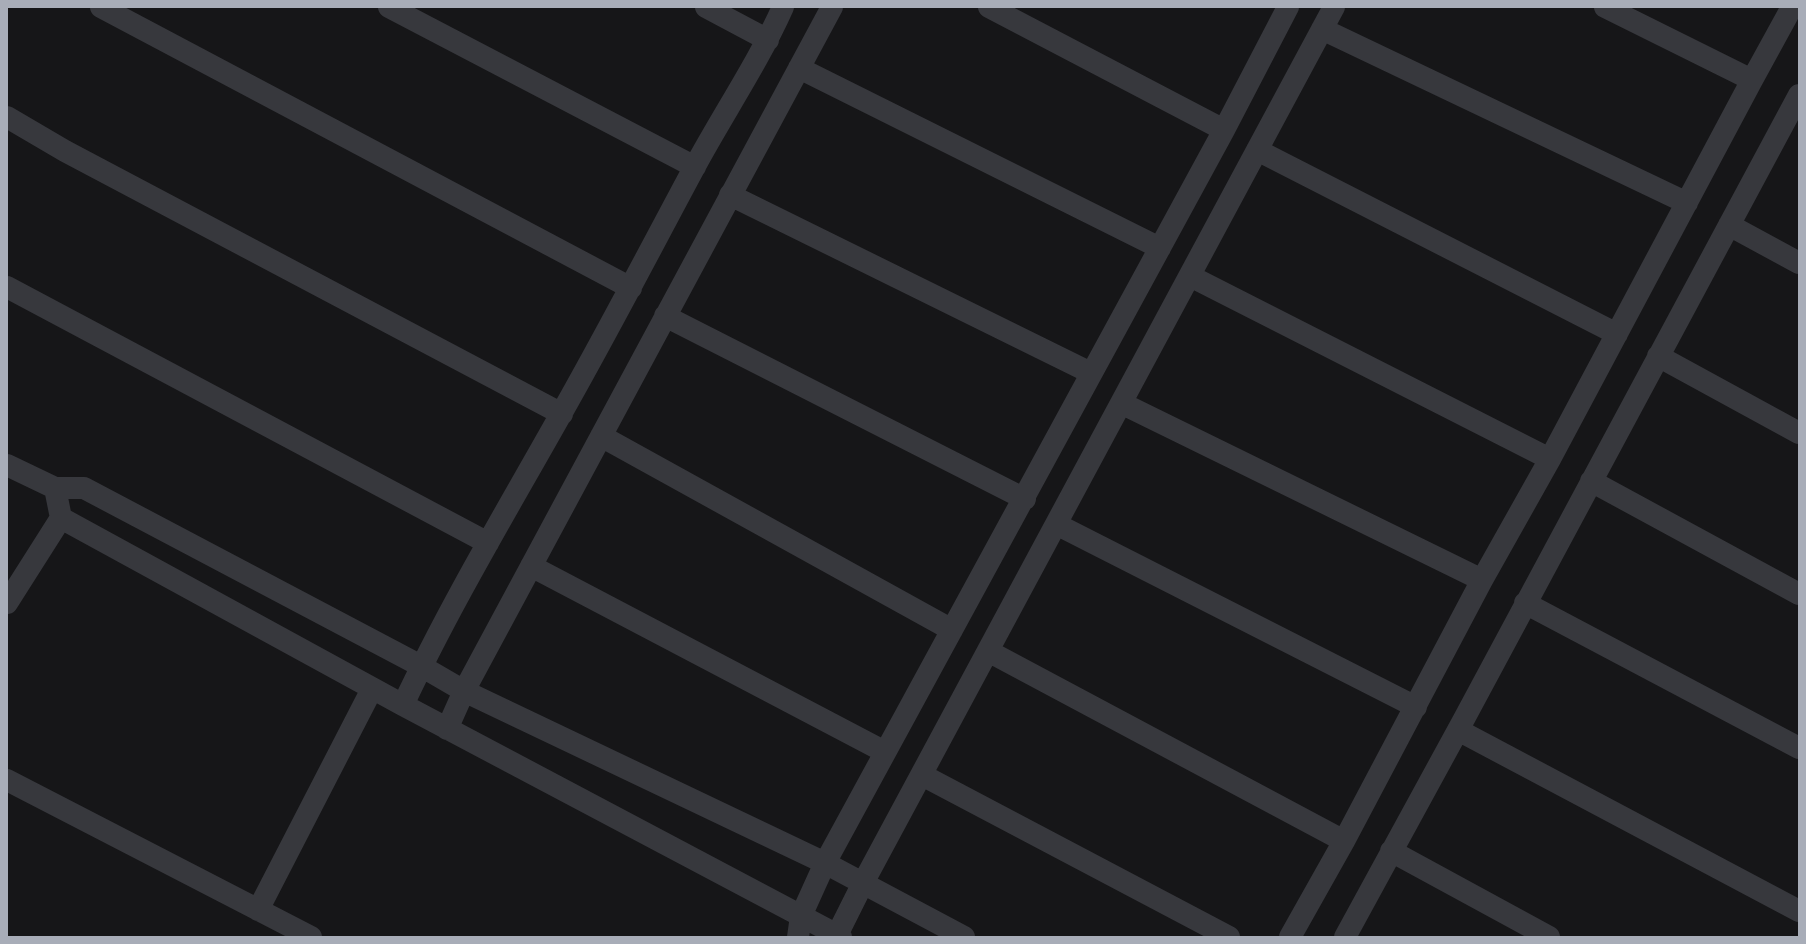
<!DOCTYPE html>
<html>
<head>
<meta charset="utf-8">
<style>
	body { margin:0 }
	#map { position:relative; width:1806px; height:944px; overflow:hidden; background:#161618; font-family:Ubuntu,sans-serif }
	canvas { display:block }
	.frame { position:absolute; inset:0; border:8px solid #a8adb8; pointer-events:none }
</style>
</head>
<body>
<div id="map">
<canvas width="1806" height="944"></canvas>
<div class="frame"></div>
</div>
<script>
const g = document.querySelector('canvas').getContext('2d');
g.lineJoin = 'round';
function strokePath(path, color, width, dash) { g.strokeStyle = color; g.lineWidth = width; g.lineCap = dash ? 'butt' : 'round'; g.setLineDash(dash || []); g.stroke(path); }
const street = new Path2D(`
	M101,7L631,288
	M389,7L695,167
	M706,7L768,40
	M989,7L1224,130
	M1605,7L1752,80
	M1322,29L1687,203
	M799,68L1160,248
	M7,117L65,151L562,414
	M1257,150L1617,334
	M730,195L1091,373
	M1729,225L1799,263
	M1190,276L1550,459
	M7,287L488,543
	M665,316L1025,499
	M1658,356L1799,433
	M1121,403L1482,580
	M601,436L952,630
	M7,465L55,488H84L421,666L464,691L825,863L964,937
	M1591,481L1799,594
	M55,488L61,518L403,705L841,937
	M1056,524L1416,707
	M531,566L885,752
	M7,603L61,518
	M1525,603L1799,748
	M988,651L1344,841
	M403,705C450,605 507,510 561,414C607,333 650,250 694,168C723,114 758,63 783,7
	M447,729L464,691L832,7
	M1458,730L1799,911
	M922,775L1229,937
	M7,780L311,937
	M1391,851L1549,937
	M258,910L372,689
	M798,937L801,916L825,863L1224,130L1288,7
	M836,937L863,883L1334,7
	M1290,937L1344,841L1482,580L1550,459L1752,80L1792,7
	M1345,937L1464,719L1799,95`);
strokePath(street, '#37383d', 22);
</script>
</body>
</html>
